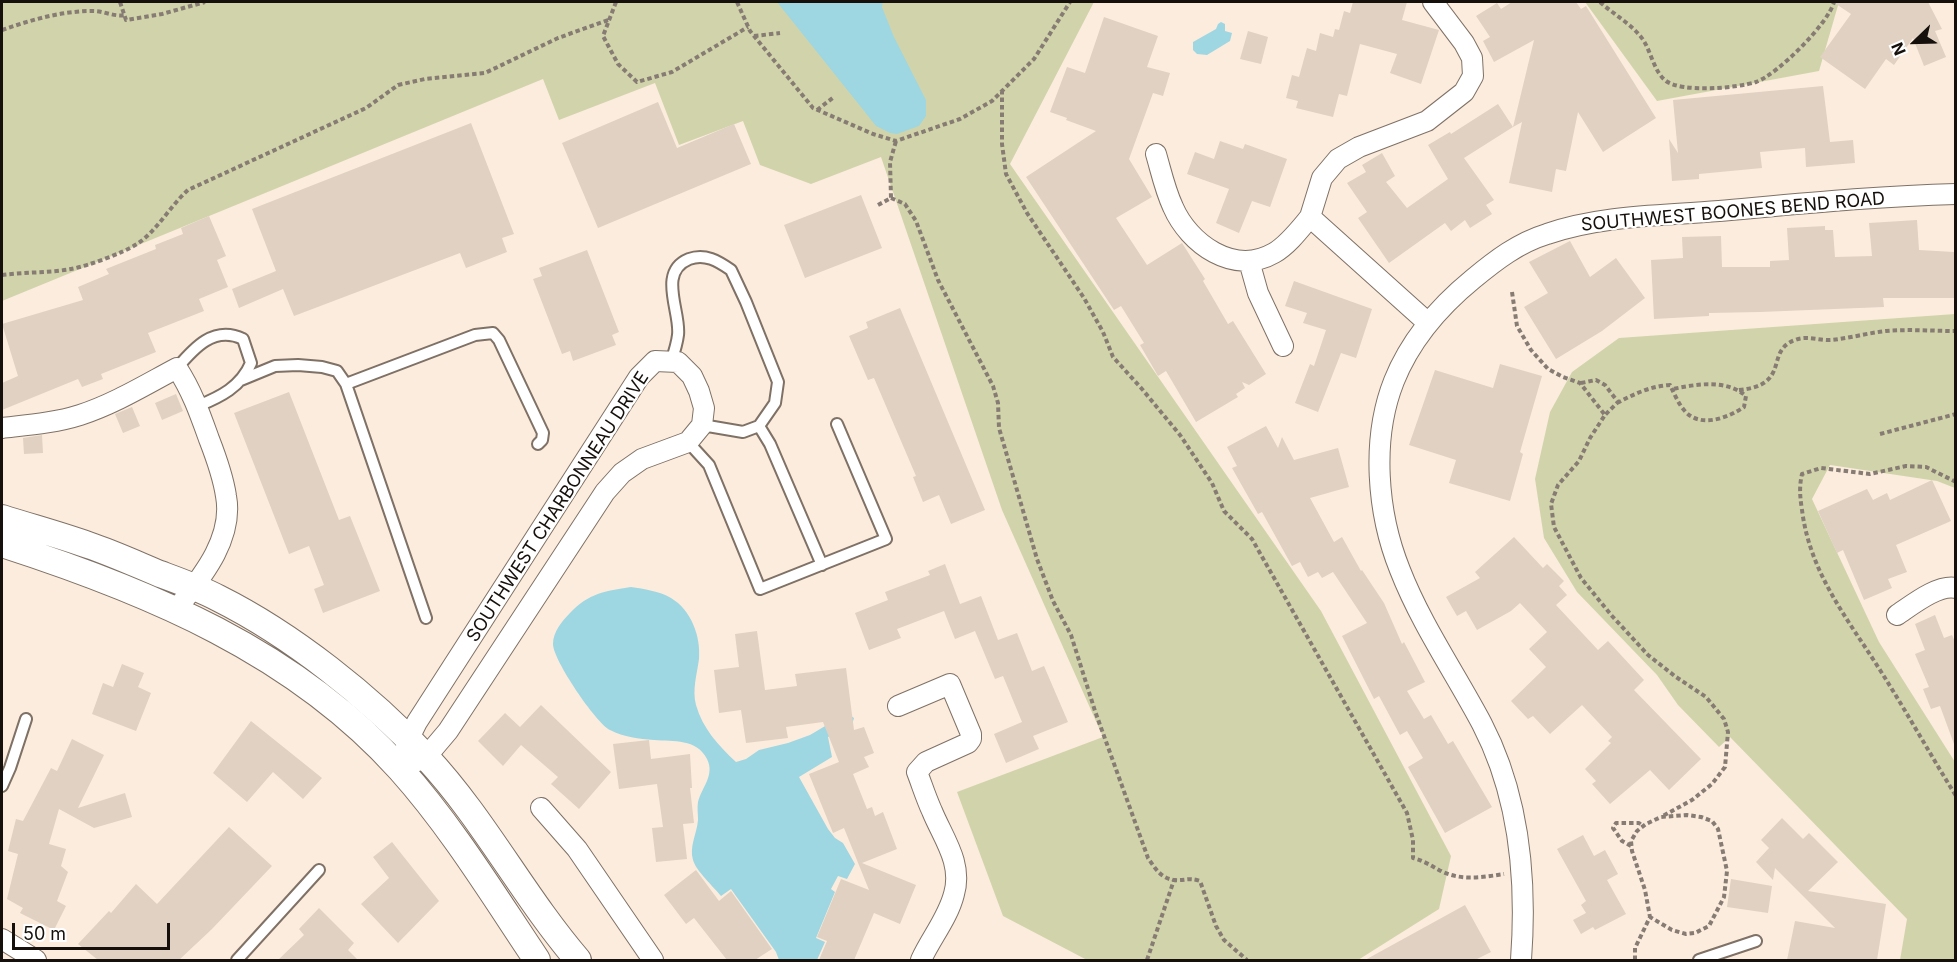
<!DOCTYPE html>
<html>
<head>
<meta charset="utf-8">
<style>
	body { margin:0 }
	#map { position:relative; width:1957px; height:962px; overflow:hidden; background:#fcecde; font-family:Inter,sans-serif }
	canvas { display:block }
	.frame { position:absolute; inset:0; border:3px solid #15100b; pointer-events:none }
	.north { position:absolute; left:1885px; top:12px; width:60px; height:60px; -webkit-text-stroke:4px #fff; paint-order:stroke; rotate:247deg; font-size:16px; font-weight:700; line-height:24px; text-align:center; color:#15100b }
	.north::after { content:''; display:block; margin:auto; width:21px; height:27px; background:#15100b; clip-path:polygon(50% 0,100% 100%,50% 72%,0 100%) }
	.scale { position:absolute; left:12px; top:923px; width:158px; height:27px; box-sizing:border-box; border:3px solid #15100b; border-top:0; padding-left:8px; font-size:18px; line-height:21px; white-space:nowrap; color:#15100b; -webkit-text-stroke:4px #fff; paint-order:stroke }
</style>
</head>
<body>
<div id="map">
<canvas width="1957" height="962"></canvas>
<div class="frame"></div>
<div class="north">N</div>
<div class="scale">50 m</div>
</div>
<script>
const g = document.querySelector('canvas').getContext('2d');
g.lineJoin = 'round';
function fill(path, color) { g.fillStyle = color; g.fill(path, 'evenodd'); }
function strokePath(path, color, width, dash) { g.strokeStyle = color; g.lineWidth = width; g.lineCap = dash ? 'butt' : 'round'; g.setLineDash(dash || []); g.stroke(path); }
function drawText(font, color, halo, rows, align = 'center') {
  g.font = font + ' Inter,sans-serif'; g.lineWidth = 4.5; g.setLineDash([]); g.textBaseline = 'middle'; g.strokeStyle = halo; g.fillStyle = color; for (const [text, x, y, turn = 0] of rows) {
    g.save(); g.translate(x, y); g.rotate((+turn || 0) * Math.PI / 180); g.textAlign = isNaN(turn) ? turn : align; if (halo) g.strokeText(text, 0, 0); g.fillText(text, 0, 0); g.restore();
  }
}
const green = new Path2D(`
	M2,2H1094L1010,164L1321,611L1451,856L1439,909L1358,960H1087L1003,916L957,792L1103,737L1002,510L881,157L811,184L760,165L743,121L679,145L655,83L559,120L543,79L2,301Z
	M1585,2H1839L1819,71L1657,101Z
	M1955,314V488L1937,481L1830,465L1812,499L1879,642L1955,762V960H1900L1907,919L1730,737L1719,747L1678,705L1657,675L1577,592L1544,538L1535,479L1550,412L1572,372L1619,338Z`);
const water = new Path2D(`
	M777,2H883L882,7L894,37L926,100V116L919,126L897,134L890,133L876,126Z
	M1221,22L1225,24V31L1232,33L1230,41L1207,55L1197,54L1193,50V42L1216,29L1218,24Z
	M631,587C644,589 659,591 671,598C691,610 701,636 699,659C697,674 692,690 696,705C703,729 718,745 736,762L746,759L759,750L788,743L810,735L847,713L854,718L851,728L828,737L832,757L799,777L828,829L835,838L843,843L855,864L847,879L838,876L831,889L835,892L816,938L825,942L817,960H779L776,952L731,889L721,896C714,887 696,871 693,860C689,847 697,833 698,820C698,814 697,808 698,802C702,787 715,775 707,759C696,738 674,742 654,740C639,739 624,737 610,730C596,723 553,660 553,644C553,632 562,621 570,613C589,593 605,591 631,587Z`);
const building = new Path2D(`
	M1353,2H1407L1402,20L1439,30L1421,84L1390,73L1397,54L1360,44L1347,96L1339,94L1333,117L1296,108L1298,101L1286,98L1292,75L1299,77L1307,48L1316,51L1320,33L1333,37L1335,29L1339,30L1344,11L1350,13Z
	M1512,2H1576L1581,9L1586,6L1656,118L1603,152L1578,112L1566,171L1556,169L1552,192L1509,183L1522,122L1513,127L1534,40L1494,62L1483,41L1490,37L1476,16L1497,3L1501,9Z
	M1833,2H1928L1942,29L1935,31L1946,57L1924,66L1913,38L1894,65L1886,59L1865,89L1820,57L1851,14Z
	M1104,17L1158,36L1147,67L1170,73L1163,96L1153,93L1129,159L1152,197L1116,218L1147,265L1182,243L1205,279L1203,281L1228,324L1233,321L1266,374L1249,385L1242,382L1245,388L1236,394L1238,397L1196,422L1166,371L1158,376L1140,345L1144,343L1121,306L1114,310L1026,177L1096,131L1066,120L1067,118L1050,112L1067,67L1085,73Z
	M1248,31L1268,37L1261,64L1240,59Z
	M1823,86L1830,142L1853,140L1855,163L1806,167L1805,148L1760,152L1762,168L1699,174V179L1672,181L1669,139L1678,153L1673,100Z
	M658,102L677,148L734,124L751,164L598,228L562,143Z
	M1498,104L1513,127L1464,158L1494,200L1486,205L1492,214L1470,228L1465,220L1451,231L1445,223L1389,263L1358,218L1367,212L1347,183L1366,172L1362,165L1382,153L1395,176L1386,182L1407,208L1448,179L1428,145L1450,132L1451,134Z
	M471,123L514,234L502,238L507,252L466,268L460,253L294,316L283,289L239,308L232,289L276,271L252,209Z
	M1220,141L1243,149L1245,144L1287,159L1270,207L1252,201L1239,233L1216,223L1229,189L1187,174L1195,152L1214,159Z
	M861,195L882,248L805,278L784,225Z
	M209,216L226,256L217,260L228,287L199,299L204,311L148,333L156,352L101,374L103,379L82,387L78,379L2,410V383L18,376L2,324L83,300L78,287L109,274L106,269L156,249L155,245L183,234L181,228Z
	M1917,220L1919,250L1954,252L1956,298H1883L1884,307L1760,312L1709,313V316L1654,319L1651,260L1683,258L1682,237L1721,236L1722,267H1770V261L1789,260L1787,228L1825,226V230H1833L1835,257L1872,256L1869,223Z
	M1570,241L1590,277L1616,258L1645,298L1602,331L1556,359L1524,307L1548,293L1529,262Z
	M587,250L619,332L612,335L616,345L573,361L570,351L562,354L533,279L542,276L539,268Z
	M1294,281L1372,309L1356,358L1341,353L1318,412L1295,403L1310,364L1314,366L1326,330L1303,323L1307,313L1285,306Z
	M900,308L985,510L951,524L939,495L923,502L913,477L916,476L874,378L868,380L849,336L868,328L866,322Z
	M1500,364L1542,376L1520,452L1523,454L1510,501L1449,483L1456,460L1409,445L1435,370L1493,388Z
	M289,392L339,520L350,516L380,591L323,613L314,589L324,585L309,546L289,554L234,413Z
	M176,394L183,411L162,420L155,403Z
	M132,407L140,426L123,433L115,414Z
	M1266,426L1278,448L1282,437L1294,460L1338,448L1349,487L1310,498L1334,542L1342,537L1361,571L1362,570L1384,603L1402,644L1404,642L1425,682L1407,691L1424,719L1431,715L1448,744L1453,741L1492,807L1445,833L1408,767L1423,758L1407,731L1400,735L1379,696L1374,699L1342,636L1367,623L1333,572L1322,578L1318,572L1308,577L1300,562L1292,566L1262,512L1258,514L1232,468L1237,466L1227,447Z
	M42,435L43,453L24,454L23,438Z
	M1932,480L1951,521L1896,545L1907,572L1888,579L1892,588L1864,600L1843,550L1837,553L1818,511L1867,489L1873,500L1887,493L1890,500Z
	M1514,537L1543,568L1547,564L1564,581L1559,586L1567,595L1556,605L1598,650L1608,641L1644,680L1634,690L1701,759L1669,790L1650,770L1610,804L1592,784L1596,781L1585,769L1611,743L1608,741L1612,737L1582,705L1550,734L1533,716L1528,719L1511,701L1546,667L1529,649L1547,632L1520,603L1511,611L1477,630L1466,611L1457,616L1446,597L1480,578L1475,572Z
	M945,564L960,604L981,596L998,640L1017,633L1032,671L1044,666L1068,722L1033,736L1039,749L1006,763L994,734L1022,722L1003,676L995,679L975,631L955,639L944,611L897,629L901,638L869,650L855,613L888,600L885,592L930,575L928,571Z
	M1935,615L1944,638L1952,635L1956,644L1954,744L1940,706L1931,709L1923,689L1929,687L1915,654L1925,650L1915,624Z
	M757,631L765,690L797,686L795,674L846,668L854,730L864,727L874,753L864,757L869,767L853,774L867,809L872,807L875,816L883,812L897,849L862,863L916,885L900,924L874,913L854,960H819L827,941L817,937L841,879L869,890L844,828L833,833L809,774L839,762L823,722L786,727L788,738L746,743L741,710L719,713L714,670L739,667L735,634Z
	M122,664L144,673L138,687L151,693L136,731L92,714L103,683L113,687Z
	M541,705L611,772L579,809L551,784L558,777L521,745L503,766L478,741L505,713L520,727Z
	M251,721L322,778L303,799L273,772L247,802L213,773Z
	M72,739L104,755L78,808L125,793L132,817L94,828L59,809L49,844L66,849L61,866L68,872L57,901L66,906L54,930L20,913L23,908L7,899L18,854L8,851L16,819L23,821L51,768L57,771Z
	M649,740L651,759L690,754L692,788H690L694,823L683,824L687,859L656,862L652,828L663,827L657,784L619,789L613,744Z
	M1782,818L1803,839L1809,833L1838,862L1808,891L1886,904L1877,960H1787L1795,921L1835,928L1775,868L1773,880L1756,862L1769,848L1761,840Z
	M229,827L272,866L212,929L179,960H98L78,944L109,911L111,913L136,884L157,904Z
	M1583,835L1594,856L1605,850L1618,874L1607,880L1626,914L1595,930L1593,927L1581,934L1573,920L1586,913L1581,905L1586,901L1557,849Z
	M392,842L439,901L398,943L361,904L389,878L373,857Z
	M696,870L719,901L731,891L772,949L755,960H727L694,918L686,924L664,895Z
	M1731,879L1772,886L1768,913L1727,907Z
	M1465,905L1491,952L1475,960H1365Z
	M319,908L354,943L348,950L358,960H278L304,935L299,929Z`);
const path = new Path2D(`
	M120,2L126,20L162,14L205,2
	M616,2L603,36L618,64L637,82L672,72L748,27
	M737,2L750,31L813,108L873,134L896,141L960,119L992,101L1034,59L1070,2
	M1600,2C1613,14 1630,23 1641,37C1651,49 1653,71 1666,81C1683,93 1737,88 1756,82C1778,74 1828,24 1834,2
	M2,30C31,20 61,11 93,11C104,11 114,17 125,15
	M754,36L780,33
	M1002,90V144L1006,174L1027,213L1084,298L1103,332L1113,357L1142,389L1180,435L1212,483L1224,511L1252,539L1407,813L1413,840V858C1425,861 1433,867 1443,872C1463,881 1484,877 1504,874
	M817,110L834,97
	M891,198L905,204L916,221L938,280L993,386L998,403L999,428L1037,559L1053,601L1071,635L1095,711L1148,858C1155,868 1161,879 1175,880C1185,881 1188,877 1200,881L1216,926L1224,940L1247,960
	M878,205L891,198L890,162L896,141
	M2,275C24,272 49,273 71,269C88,266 123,253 137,244C157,231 170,206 188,190L366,108L398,85L425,79L485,73L558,38L608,20
	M1512,292L1517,326L1531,350L1548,369L1563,377L1580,383L1605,415L1590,438L1579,461L1558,485L1551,504L1554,527L1581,578L1612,616L1648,655L1676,677L1706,697L1724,719L1728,732L1725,767L1712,784L1692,800L1661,817
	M1581,383L1596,380L1605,385L1618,402L1605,415
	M1739,390C1792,385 1764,351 1795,340C1807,335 1820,341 1832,340C1850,338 1868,333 1886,331C1909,329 1933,331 1956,331
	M1617,403C1634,394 1651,386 1670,385C1674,393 1678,403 1684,410C1699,429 1728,418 1744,407L1746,396C1726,379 1697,384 1673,389
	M1880,434L1956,414
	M1956,482L1926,467L1906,466L1870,474L1821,468L1802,474C1799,487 1800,497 1802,510C1810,573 1847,618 1880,670C1906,711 1930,754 1956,796
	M1631,846L1622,841L1613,828L1616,823H1639L1643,826
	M1147,960L1174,880
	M1635,960V948L1650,917L1645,890L1632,851L1631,841L1637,831L1646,824L1661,817L1687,815L1701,817L1712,821L1718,829L1727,871L1724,897L1709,926L1695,933L1686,934L1672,930L1650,917`);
const service = new Path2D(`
	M671,362C674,353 677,344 678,335C681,312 657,272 689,259C705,253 718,261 731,270L746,302L778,382L775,403L759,426L770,444L822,565
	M177,368C194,348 214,325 243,339L251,363C241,387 220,397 198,406
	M241,380L275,366L298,365L322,367L337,371L346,384L426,618
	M346,384L475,335L493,333L499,340L543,433L542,440L538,444
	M702,425L743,432L759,426
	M688,442L709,465L760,589L886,539L837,424
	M2,786L10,768L26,719
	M237,960L319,870
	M1699,960L1756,941`);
const minor = new Path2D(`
	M1156,154C1161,171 1165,190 1173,207C1189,244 1234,276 1274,253C1288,245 1300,229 1310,217
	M1249,261L1258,293L1283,346
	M1428,323L1310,217L1322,178L1338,159L1359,147L1427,121L1464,92L1473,76L1472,58L1464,43L1433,2
	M655,361L678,362L692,376L699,391L704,408L702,425L688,442L642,459L622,473L605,492L448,731L426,757L400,769L408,740L417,722L639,377Z
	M2,428C28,425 55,423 80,415C114,404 145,385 177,368C192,391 200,414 209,439C216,457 223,476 226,496C234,539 201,578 176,610
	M1897,615C1912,605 1938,584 1956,588
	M898,706L950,684L971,734V739L968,743L926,762L917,772C922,785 926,798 932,811C943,838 963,863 954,894C948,918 931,938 921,960
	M541,808L577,849L653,960
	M2,939L36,960
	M1521,960C1527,880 1520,797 1482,724C1455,673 1421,624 1400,570C1377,513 1371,439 1394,381C1410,341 1440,306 1473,279C1496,260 1518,243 1547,234C1602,215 1662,216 1719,211C1798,204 1877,196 1956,194`);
const tertiary = new Path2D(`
	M2,518C30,527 60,535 88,545C112,553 136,564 160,574C179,581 199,588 218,598C292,635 370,697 426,757C484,819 523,896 578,960
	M2,544C148,591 295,652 400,769C452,827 494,896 537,960`);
const streetNames = [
	["SOUTHWEST BOONES BEND ROAD",1733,212,-5],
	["SOUTHWEST CHARBONNEAU DRIVE",558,507,-57]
];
fill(green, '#d1d4ab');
fill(water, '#9ed7e1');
fill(building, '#e0d1c3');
strokePath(service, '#7f7165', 14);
strokePath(minor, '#7f7165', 22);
strokePath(tertiary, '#7f7165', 28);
strokePath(path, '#877c73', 4, [4.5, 3]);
strokePath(service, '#fff', 10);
strokePath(minor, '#fff', 20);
strokePath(tertiary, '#fff', 26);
drawText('18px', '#15100b', '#fff', streetNames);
</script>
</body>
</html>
